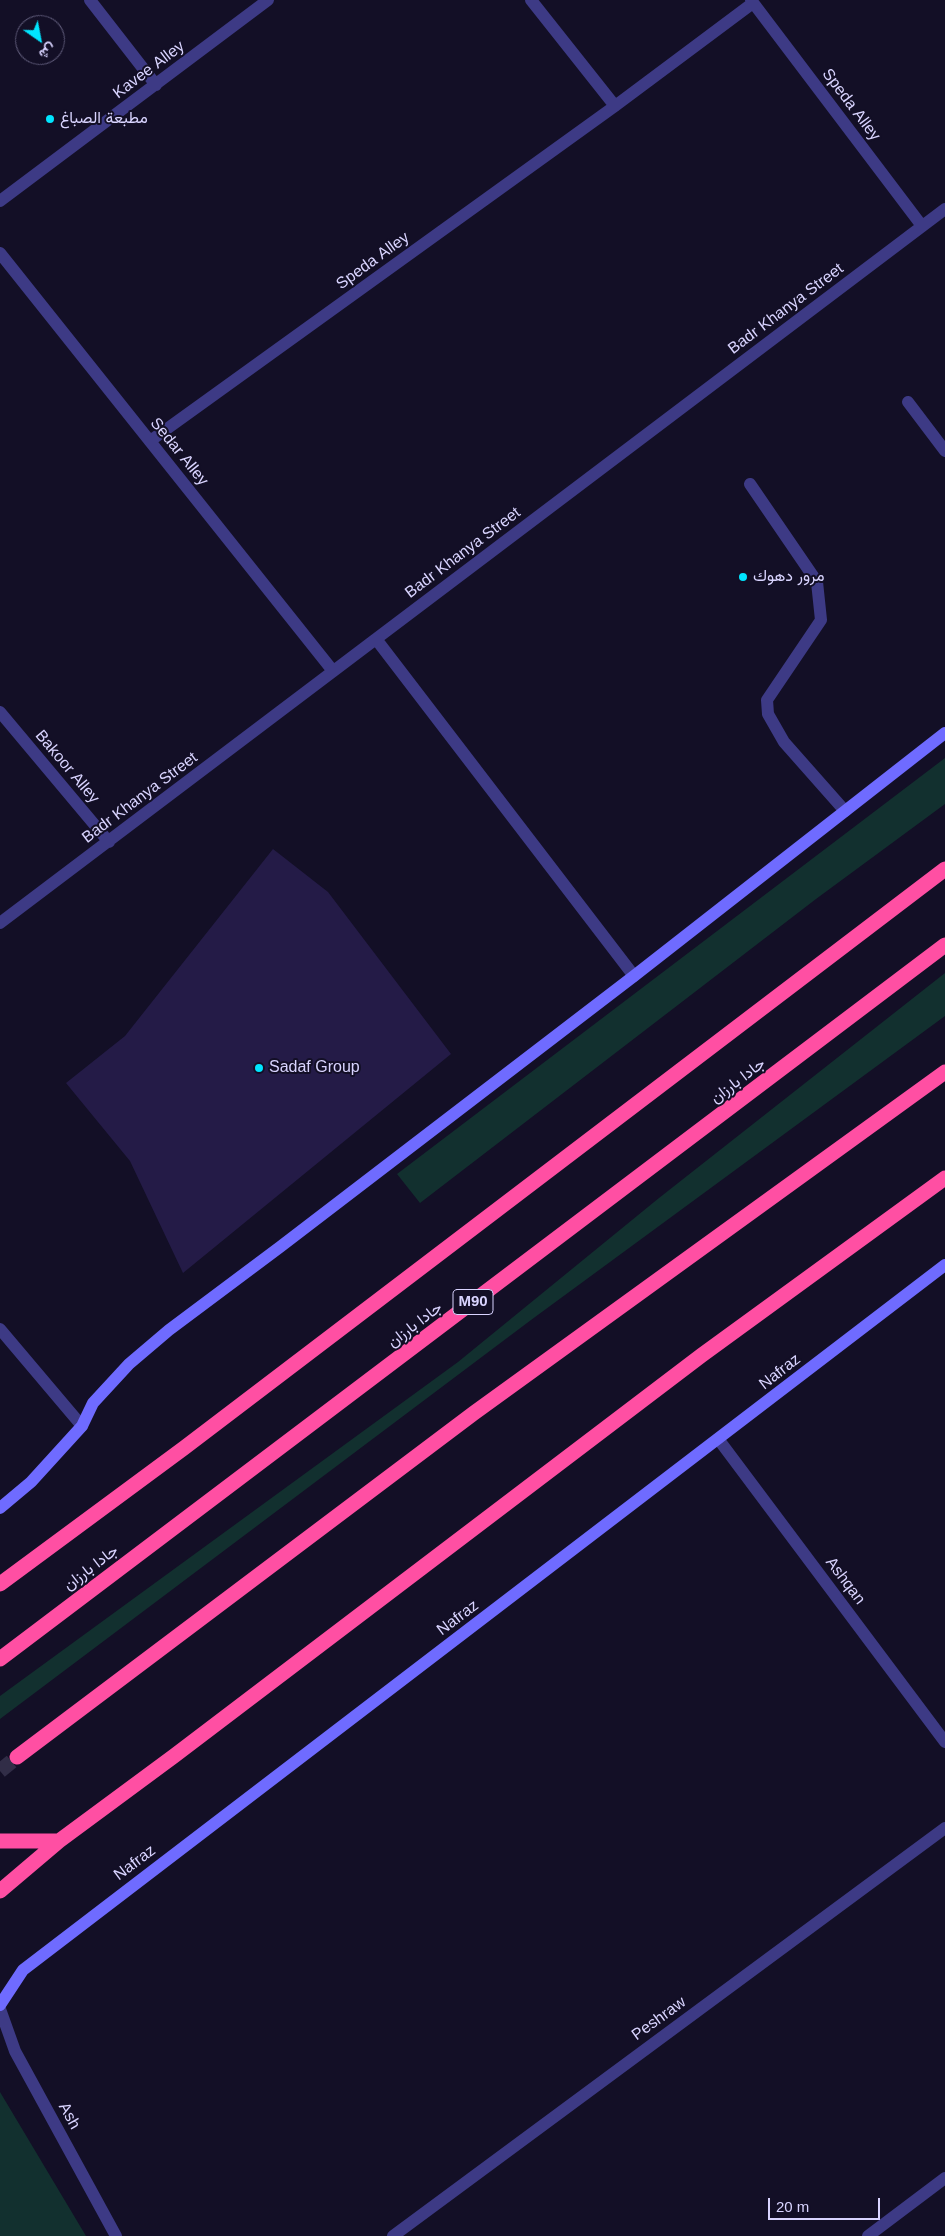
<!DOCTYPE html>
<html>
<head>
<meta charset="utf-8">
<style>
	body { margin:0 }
	#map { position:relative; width:945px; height:2236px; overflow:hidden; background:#130f26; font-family:Arial,Vazirmatn,sans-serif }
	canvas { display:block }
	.north { position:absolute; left:15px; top:15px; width:50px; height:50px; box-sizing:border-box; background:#130f26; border:1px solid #625e7d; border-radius:50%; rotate:147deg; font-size:14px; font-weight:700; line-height:20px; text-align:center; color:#d9d4ff }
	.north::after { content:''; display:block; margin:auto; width:18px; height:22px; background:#00e5ff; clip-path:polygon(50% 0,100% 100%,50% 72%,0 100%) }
	.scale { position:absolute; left:768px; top:2198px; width:112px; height:22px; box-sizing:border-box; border:2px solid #d9d4ff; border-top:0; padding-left:6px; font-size:15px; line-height:18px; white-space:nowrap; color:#d9d4ff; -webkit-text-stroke:4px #130f26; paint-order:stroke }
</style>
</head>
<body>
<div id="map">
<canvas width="945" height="2236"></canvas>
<div class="north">ش</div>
<div class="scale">20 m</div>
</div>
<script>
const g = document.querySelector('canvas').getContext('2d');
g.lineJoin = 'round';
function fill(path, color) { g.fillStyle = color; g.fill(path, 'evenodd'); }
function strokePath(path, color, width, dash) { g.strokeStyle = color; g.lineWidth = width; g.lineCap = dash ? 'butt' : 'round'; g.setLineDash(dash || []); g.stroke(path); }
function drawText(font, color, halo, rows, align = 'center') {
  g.font = font + ' Arial,Vazirmatn,sans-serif'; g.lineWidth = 4; g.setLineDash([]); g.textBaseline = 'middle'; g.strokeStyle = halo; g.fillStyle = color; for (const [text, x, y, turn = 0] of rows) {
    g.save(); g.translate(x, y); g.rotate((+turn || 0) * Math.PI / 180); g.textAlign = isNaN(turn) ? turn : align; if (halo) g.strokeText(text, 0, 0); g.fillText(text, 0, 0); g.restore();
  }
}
const green = new Path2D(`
	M945,758V804L816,899L420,1203L397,1174Z
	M945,973V1016L531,1320L0,1719V1696L458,1362L659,1198Z
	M0,2092L86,2236H0Z`);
const building = new Path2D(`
	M273,849L328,892L451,1054L183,1273L130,1161L66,1083L125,1036Z`);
const motorwayTunnel = new Path2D(`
	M0,1771L17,1757`);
const service = new Path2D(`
	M908,402L945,451
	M750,484L817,582L821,620L767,700L768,714L784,742L845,811`);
const minor = new Path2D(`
	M90,0L156,85
	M531,0L615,106
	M751,0L922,226
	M0,201L268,0
	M0,253L333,671
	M150,441L615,106L753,3
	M376,639L634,976
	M0,712L109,842
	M0,923L945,209
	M0,1329L82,1426
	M719,1440L945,1742
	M0,2009L15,2051L116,2236
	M393,2236L945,1828
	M868,2236L945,2178`);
const secondary = new Path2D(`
	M0,1508L31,1482L82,1426L93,1403L129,1364L169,1330L280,1247L634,976L945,733
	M0,2005L23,1970L945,1265`);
const motorway = new Path2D(`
	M0,1584L184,1448L945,869
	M0,1659L945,945
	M17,1757L474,1413L945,1072
	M0,1841H59
	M0,1891L59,1841L174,1756L702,1355L945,1178`);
const markers = [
	[50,119,5,"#00e5ff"],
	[743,577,5,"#00e5ff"],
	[259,1068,5,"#00e5ff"]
];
const shields = [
	[473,1302,40]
];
const shieldNames = [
	["M90",473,1302]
];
const streetNames = [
	["Kavee Alley",149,70,-37],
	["Speda Alley",851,105,53],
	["Speda Alley",373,261,-36],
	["Badr Khanya Street",786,309,-37],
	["Sedar Alley",179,452,51],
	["Badr Khanya Street",463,553,-37],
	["Bakoor Alley",67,767,50],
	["Badr Khanya Street",140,798,-37],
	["جادا بارزان",738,1081,-37],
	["جادا بارزان",415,1325,-37],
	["Nafraz",780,1372,-38],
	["جادا بارزان",91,1568,-37],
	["Ashqan",845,1581,53],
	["Nafraz",458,1618,-37],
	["Nafraz",135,1863,-37],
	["Peshraw",659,2019,-36],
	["Ash",69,2116,61]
];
const poiNames = [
	["مطبعة الصباغ",60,119],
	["مرور دهوك",753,577],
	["Sadaf Group",269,1068]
];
fill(green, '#12302f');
fill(building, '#241b47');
strokePath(motorwayTunnel, '#312d47', 15, [15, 8]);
strokePath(service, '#3d3a85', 12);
strokePath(minor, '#3d3a85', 12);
strokePath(secondary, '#6f6bff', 12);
strokePath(motorway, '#ff4fa3', 15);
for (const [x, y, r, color] of markers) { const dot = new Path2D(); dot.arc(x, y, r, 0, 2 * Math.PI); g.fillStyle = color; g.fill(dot); strokePath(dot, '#130f26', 2); }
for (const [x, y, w] of shields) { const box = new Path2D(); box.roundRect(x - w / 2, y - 12.5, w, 25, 4); g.fillStyle = '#130f26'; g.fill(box); strokePath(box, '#d9d4ff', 1); }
drawText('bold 15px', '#d9d4ff', null, shieldNames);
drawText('16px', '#d9d4ff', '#130f26', streetNames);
drawText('16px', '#d9d4ff', '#130f26', poiNames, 'left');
</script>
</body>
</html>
